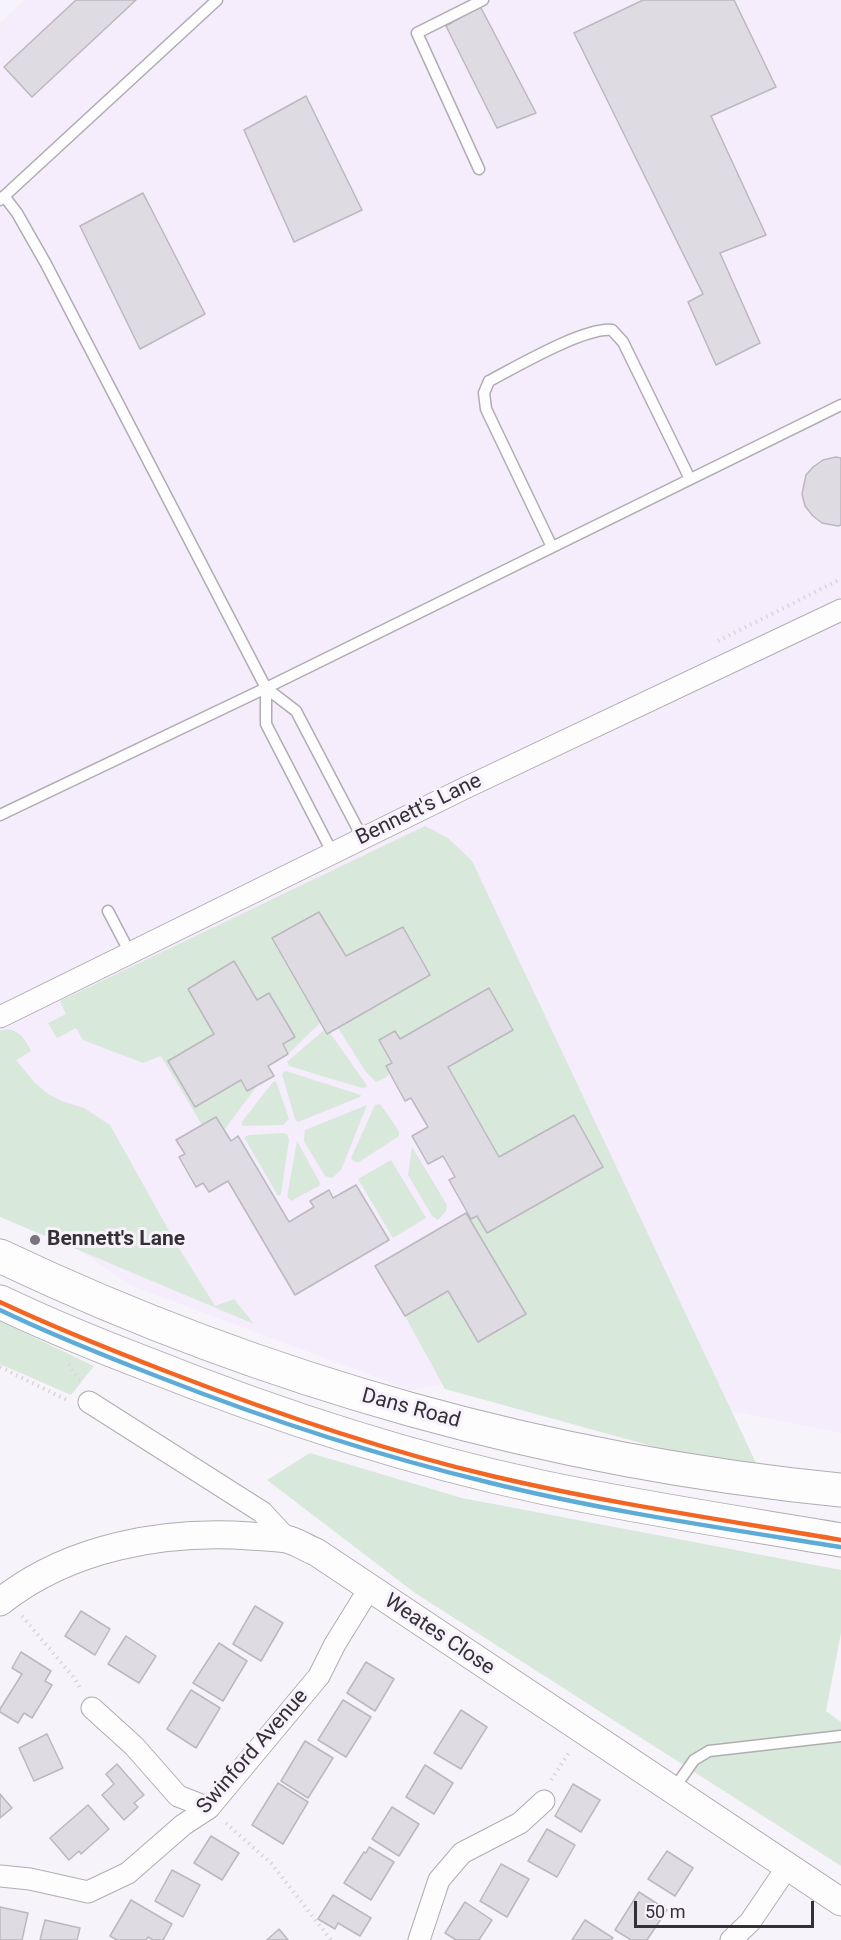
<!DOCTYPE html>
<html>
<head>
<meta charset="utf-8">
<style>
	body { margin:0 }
	#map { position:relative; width:841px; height:1940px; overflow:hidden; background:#f7f3fa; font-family:Roboto,sans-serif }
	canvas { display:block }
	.scale { position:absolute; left:634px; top:1901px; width:180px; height:27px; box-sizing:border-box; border:3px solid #343036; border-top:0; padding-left:8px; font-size:18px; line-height:21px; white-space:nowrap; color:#343036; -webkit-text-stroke:4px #f7f0fd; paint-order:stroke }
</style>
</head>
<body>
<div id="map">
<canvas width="841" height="1940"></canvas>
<div class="scale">50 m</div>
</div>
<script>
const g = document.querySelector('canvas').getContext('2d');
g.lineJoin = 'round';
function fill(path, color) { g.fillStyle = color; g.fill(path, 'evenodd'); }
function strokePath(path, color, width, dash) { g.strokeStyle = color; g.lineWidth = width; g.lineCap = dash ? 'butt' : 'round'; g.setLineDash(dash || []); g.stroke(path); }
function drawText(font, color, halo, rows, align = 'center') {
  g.font = font + ' Roboto,sans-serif'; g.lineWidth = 6; g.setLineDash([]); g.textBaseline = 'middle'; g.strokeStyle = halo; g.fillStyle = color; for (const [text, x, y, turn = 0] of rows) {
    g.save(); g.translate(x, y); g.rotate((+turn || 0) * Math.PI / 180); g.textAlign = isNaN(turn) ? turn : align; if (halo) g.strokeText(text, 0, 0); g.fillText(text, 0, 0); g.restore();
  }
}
const built = new Path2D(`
	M24,0H841V1433L517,1368L411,1390L132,1286L0,1197V23Z`);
const green = new Path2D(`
	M425,826L448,838L472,861L765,1482L728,1467L445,1389L405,1316L448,1291L478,1342L526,1314L470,1220L477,1216L487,1233L499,1157L448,1067L513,1030L489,988L400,1039L395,1031L379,1040L392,1063L386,1066L390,1073L385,1078L376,1082L366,1072L338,1028L330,1033L366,1084L367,1087L362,1088L289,1066L287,1062L324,1030L320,1023L288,1054L283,1044L295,1037L257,1000L234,961L188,989L214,1034L195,1107L241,1080L247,1091L257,1086L224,1130L216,1117L202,1125L161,1056L143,1063L83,1040L76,1028L57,1038L48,1023L66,1014L60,1001Z
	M7,1029C20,1031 25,1039 31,1051L16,1060L35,1083L48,1094L62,1101L84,1108L110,1125L177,1245L215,1306L234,1299L254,1324L0,1217V1031Z
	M285,1071L289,1072L361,1095L360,1097L298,1122L295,1119L282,1074Z
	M276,1081L289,1119L283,1125L243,1126L241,1123L273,1082Z
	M380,1104L399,1131V1136L359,1162H355L351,1158L375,1105Z
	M367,1105L341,1170L332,1178L325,1176L304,1141L305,1130Z
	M283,1133L287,1134L289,1140L281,1194L278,1196L244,1137L249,1135Z
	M297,1141L320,1183L319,1186L291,1201L287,1197Z
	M412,1147L447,1205L446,1211L438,1220L432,1216L408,1175Z
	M391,1160L426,1218L393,1238L358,1179Z
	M0,1321L94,1366L71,1395L0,1364Z
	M310,1453L462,1498L841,1570V1633L826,1711L841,1722V1866L415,1593L267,1480Z`);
const building = new Path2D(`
	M76,0H136L32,97L4,67Z
	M643,0H734L776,87L711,116L766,235L720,253L760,343L716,365L688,302L703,294L574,33Z
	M480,6L536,113L497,128L446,26Z
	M306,96L362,210L294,242L244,130Z
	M143,193L205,314L140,349L80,226Z
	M836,457L841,458V525L838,526L822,523L813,516L805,506L802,494L806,475L813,467L823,460Z
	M319,912L346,956L403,927L430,975L327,1034L272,938Z
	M234,961L257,1000L269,993L295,1037L283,1044L288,1054L268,1066L274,1076L247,1091L241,1080L195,1107L168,1061L214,1034L188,989Z
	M489,988L513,1030L448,1067L499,1157L574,1115L603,1167L487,1233L477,1216L471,1219L449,1180L455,1177L443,1156L428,1164L412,1136L428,1127L411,1098L405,1101L386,1066L392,1063L379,1040L395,1031L400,1039Z
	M216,1117L231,1141L238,1136L289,1222L314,1207L310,1201L329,1190L333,1198L356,1185L389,1240L295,1295L228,1181L209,1192L203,1183L196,1187L179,1157L185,1154L176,1140Z
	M466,1213L526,1314L478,1342L448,1291L405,1316L375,1266Z
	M255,1606L283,1623L261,1661L233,1644Z
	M81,1611L110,1629L95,1655L65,1636Z
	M126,1636L156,1656L139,1683L108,1664Z
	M219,1643L247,1661L223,1701L193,1683Z
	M21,1652L51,1671L45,1681L52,1685L32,1718L24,1713L18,1723L0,1712V1709L22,1674L12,1668Z
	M366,1662L394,1679L375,1711L347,1693Z
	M191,1690L220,1708L196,1748L167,1729Z
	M343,1700L371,1717L346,1757L318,1740Z
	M461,1710L487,1727L461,1769L434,1753Z
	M47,1734L63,1768L34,1781L19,1748Z
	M305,1741L333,1758L308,1798L281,1781Z
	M117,1764L144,1795L134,1803L138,1807L124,1820L102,1795L114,1784L106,1774Z
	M425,1765L453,1783L434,1814L406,1797Z
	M278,1783L308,1802L283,1844L252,1825Z
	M573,1784L600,1800L581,1832L555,1816Z
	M0,1794L12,1808L0,1818Z
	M88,1805L109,1829L81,1854L79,1851L69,1860L50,1838Z
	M392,1807L419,1824L399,1856L372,1839Z
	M547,1829L575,1845L557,1877L528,1861Z
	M211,1836L239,1853L222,1880L194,1863Z
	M369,1847L394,1862L371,1900L344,1883L364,1852L366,1853Z
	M667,1851L693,1868L675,1896L648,1879Z
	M501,1864L529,1879L507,1917L480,1901Z
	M172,1870L200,1885L183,1917L155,1901Z
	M639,1892L667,1910L647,1940H631L615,1930Z
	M333,1895L371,1918L360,1936L338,1923L335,1929L318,1919Z
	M131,1900L172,1924L163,1940H153L148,1937L146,1940H117L110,1936Z
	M465,1902L492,1920L479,1940H456L445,1933Z
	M0,1907L28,1913L22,1940H0Z
	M45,1920L80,1928L77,1940H40Z
	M585,1920L613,1938L611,1940H572Z
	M279,1929L288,1940H267Z`);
const path = new Path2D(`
	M718,641L841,579
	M69,1364L78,1379L82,1381
	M0,1367L69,1401
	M22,1616L75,1679L81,1690
	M551,1780L570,1751
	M226,1823L271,1863L331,1940`);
const service = new Path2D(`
	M479,169L417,33L483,0
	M4,196L17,213L46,264L266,688L296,711L362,837
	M0,200L217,0
	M552,547L486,409L484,393L489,381C516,367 584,327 612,330L623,342L690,479
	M266,688V724L332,852
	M0,815L266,688L841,405
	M108,911L130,953
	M673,1790L694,1760L709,1751L841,1736`);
const minor = new Path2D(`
	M0,1017L465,788L841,610
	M89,1402L262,1512L287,1539
	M92,1708L134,1746L178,1796L209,1808
	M0,1876L30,1879L88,1892L128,1873L183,1825L209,1808L319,1676L335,1644L369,1589
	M419,1940L439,1880L462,1853L520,1823L544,1801
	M731,1940L750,1922L788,1866`);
const tertiary = new Path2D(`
	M0,1602C69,1547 164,1530 250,1536C262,1537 275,1537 286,1539C296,1541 306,1548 316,1552L841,1902`);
const primary = new Path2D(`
	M0,1256C263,1381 551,1462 841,1490
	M0,1302C48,1325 97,1345 147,1364C275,1415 406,1458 541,1487C640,1508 741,1523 841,1540`);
const bus1 = new Path2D(`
	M0,1302C55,1328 111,1350 168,1372C274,1413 382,1450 492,1476C607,1503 724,1520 841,1540`);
const bus2 = new Path2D(`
	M0,1310C52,1335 105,1356 159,1377C266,1419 375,1455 487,1482C603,1511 722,1528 840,1547`);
const markers = [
	[35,1240,6,"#78747b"]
];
const streetNames = [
	["Bennett's Lane",419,810,-26],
	["Dans Road",411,1409,15],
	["Weates Close",439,1635,34],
	["Swinford Avenue",253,1752,-49]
];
const poiNames = [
	["Bennett's Lane",47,1240]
];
fill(built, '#f5ecfc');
fill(green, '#d8e9db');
fill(building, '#dfdbe2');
strokePath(building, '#bbb8be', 1.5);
strokePath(service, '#b0adb2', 13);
strokePath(minor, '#b0adb2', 23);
strokePath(tertiary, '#b0adb2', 29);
strokePath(primary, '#b0adb2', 35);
strokePath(path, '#d8d6d9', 4, [1.5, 4.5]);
strokePath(service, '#fefdfe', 10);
strokePath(minor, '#fefdfe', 21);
strokePath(tertiary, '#fefdfe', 27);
strokePath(primary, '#fefdfe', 33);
strokePath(bus1, '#f26522', 4.5);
strokePath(bus2, '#5eabd7', 4.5);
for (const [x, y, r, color] of markers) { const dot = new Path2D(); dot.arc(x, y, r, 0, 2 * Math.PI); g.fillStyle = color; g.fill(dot); strokePath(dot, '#f7f0fd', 2); }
drawText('21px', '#343036', '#f7f0fd', streetNames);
drawText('bold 21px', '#343036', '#f7f0fd', poiNames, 'left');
</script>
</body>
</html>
